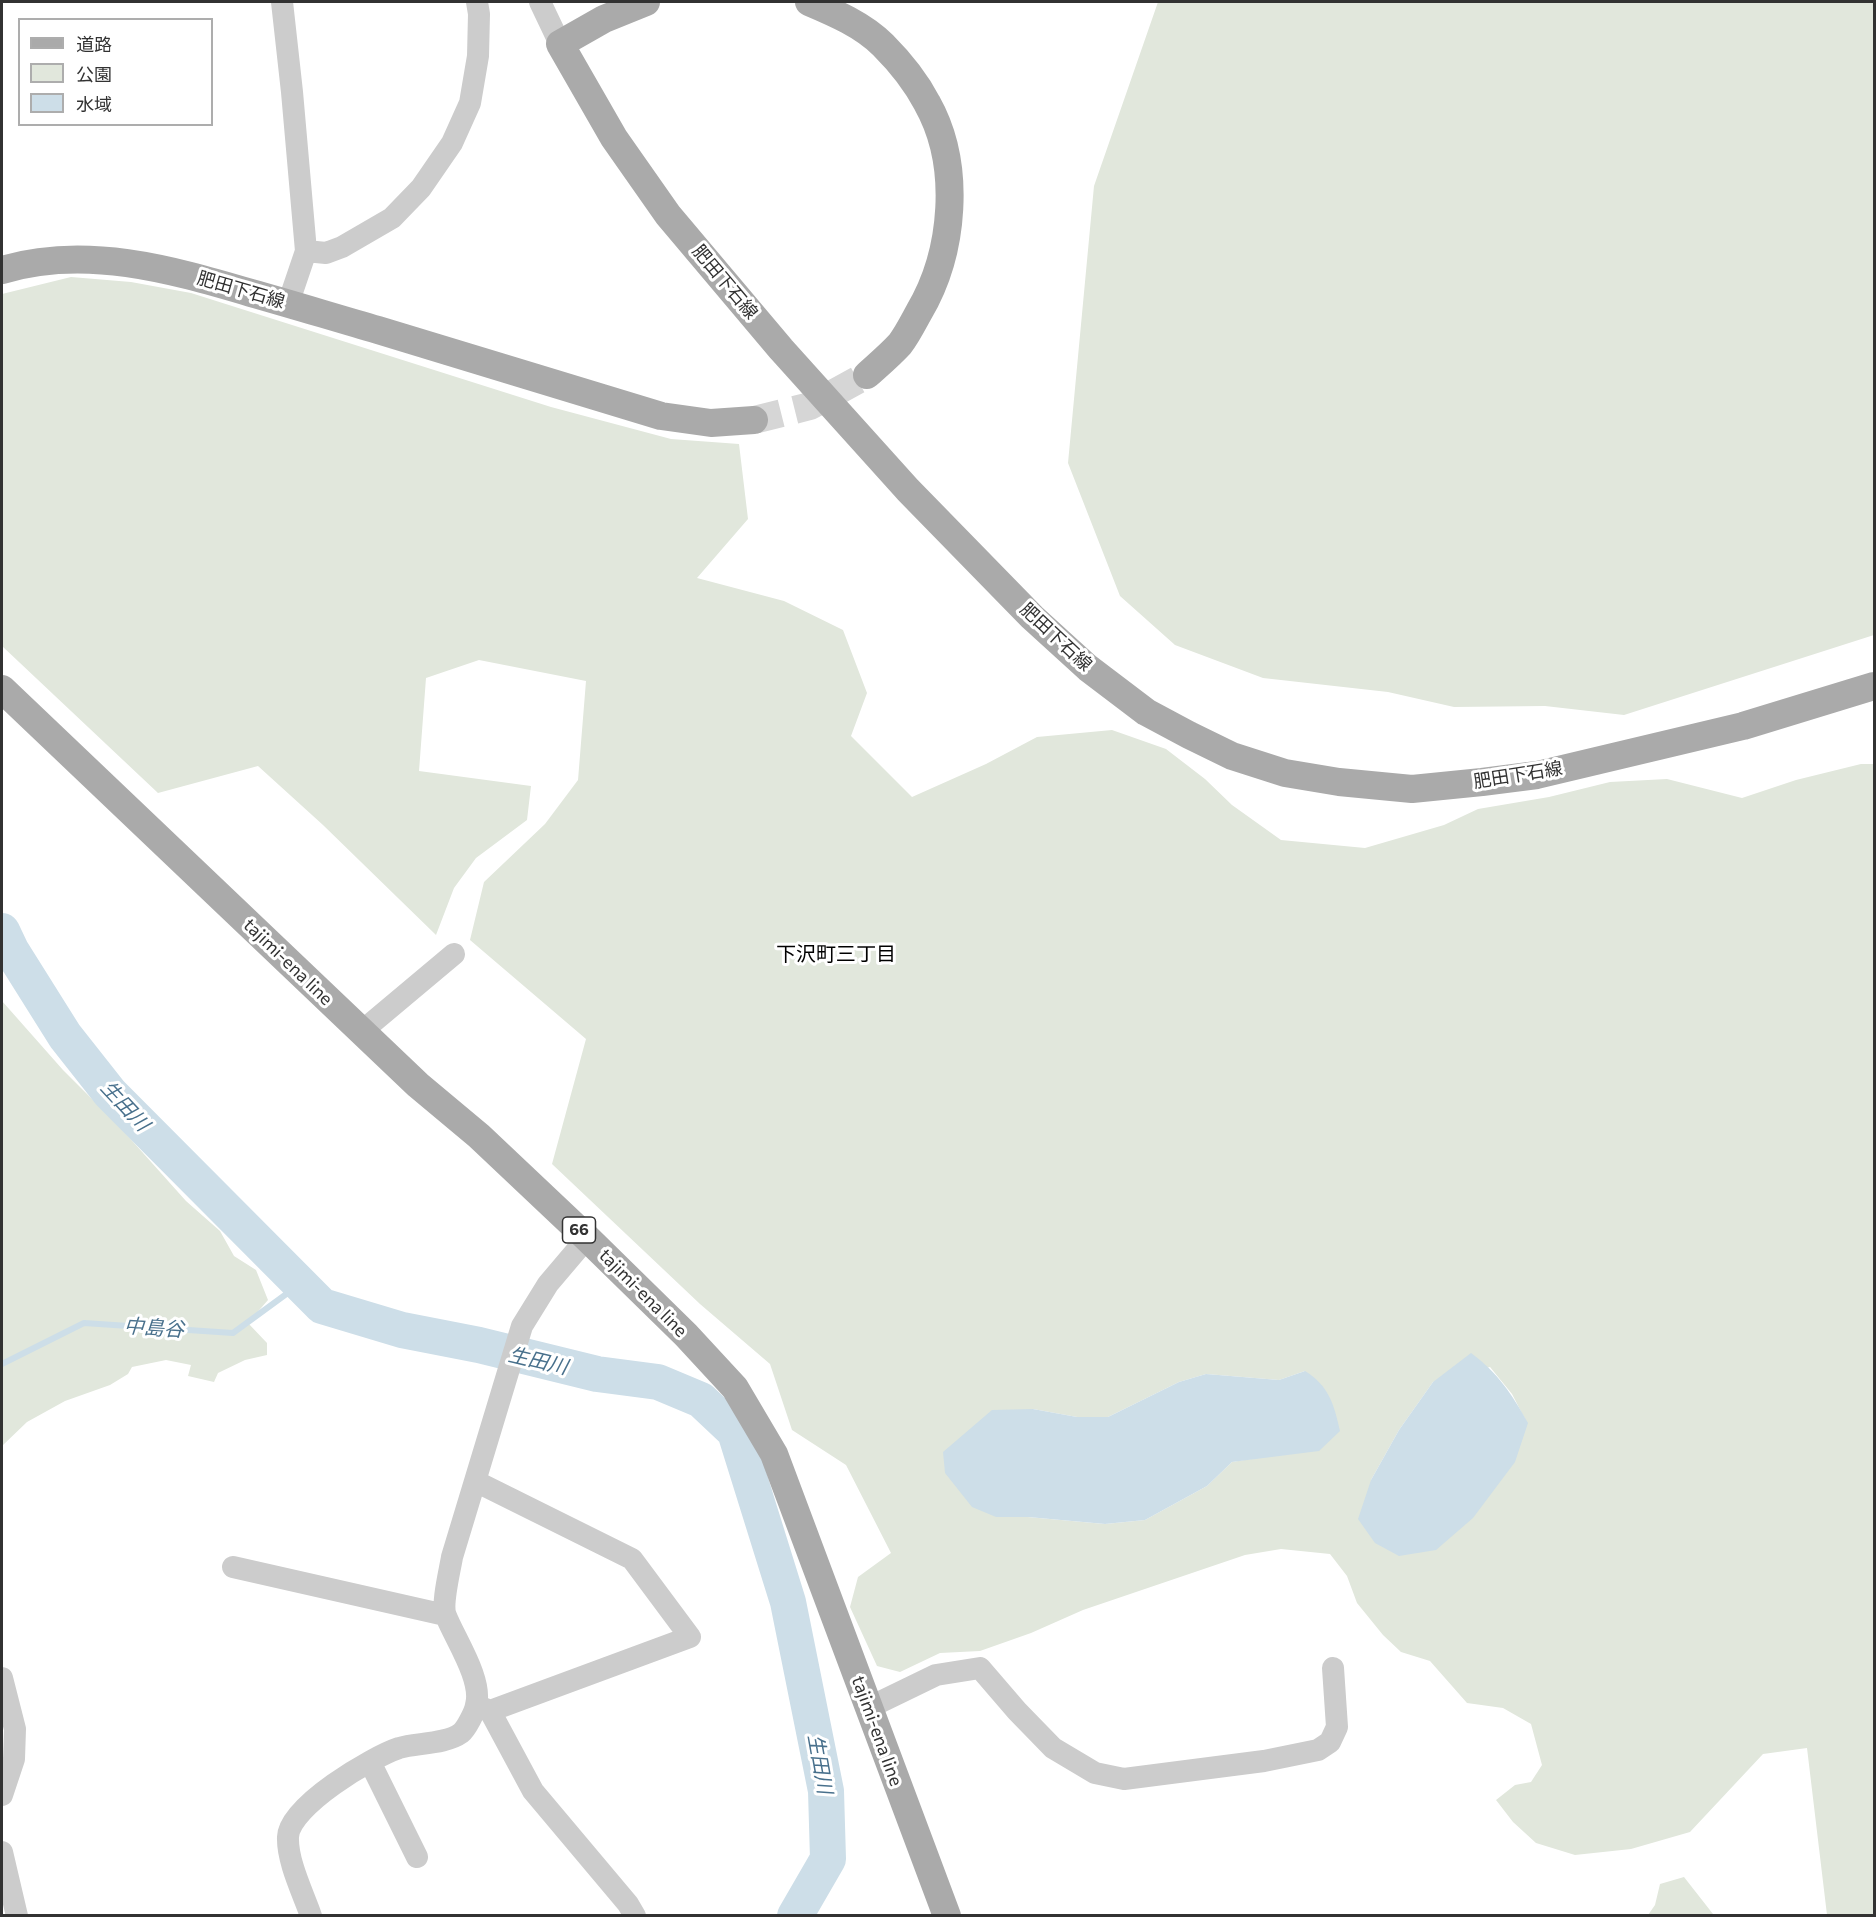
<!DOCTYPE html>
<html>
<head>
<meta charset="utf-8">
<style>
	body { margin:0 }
	#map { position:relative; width:1876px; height:1917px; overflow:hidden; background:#fff; font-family:Commissioner,"Noto Sans JP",sans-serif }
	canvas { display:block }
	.frame { position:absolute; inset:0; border:3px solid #323232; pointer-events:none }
	.legend { position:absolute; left:18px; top:18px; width:195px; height:108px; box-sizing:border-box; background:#fff; border:2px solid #adadad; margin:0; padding:8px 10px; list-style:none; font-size:18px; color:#323232 }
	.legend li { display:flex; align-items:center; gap:12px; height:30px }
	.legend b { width:30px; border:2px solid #adadad }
</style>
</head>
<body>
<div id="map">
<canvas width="1876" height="1917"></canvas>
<div class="frame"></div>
<ul class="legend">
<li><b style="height:8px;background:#aaa"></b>道路</li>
<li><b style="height:16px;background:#e1e7dc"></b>公園</li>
<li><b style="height:16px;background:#cddee8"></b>水域</li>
</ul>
</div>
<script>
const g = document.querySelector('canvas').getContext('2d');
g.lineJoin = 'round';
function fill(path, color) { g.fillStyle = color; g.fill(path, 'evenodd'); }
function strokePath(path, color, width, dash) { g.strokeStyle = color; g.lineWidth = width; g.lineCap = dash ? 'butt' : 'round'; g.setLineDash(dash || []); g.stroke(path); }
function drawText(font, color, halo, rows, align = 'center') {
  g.font = font + ' Commissioner,"Noto Sans JP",sans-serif'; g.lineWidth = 6; g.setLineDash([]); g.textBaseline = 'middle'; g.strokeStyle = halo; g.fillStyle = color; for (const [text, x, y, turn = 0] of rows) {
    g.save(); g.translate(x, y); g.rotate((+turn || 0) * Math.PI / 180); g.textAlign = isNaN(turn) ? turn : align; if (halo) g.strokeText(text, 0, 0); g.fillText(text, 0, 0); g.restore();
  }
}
const green = new Path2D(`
	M1158,2H1874V635L1624,715L1545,706L1454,707L1388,692L1263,678L1175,645L1120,596L1068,463L1094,186Z
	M71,277L131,282L191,293L551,407L671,439L739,444L748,519L697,578L784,601L843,630L867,693L851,736L912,797L986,764L1037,737L1112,730L1166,749L1205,779L1232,805L1281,840L1365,848L1444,825L1478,809L1549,797L1610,782L1667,779L1742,798L1796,780L1861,764H1874V1915H1827L1807,1748L1763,1754L1690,1832L1631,1849L1575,1855L1536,1843L1513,1822L1496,1800L1515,1785L1531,1782L1542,1765L1531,1724L1503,1708L1467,1703L1430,1661L1401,1652L1383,1635L1357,1603L1347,1576L1330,1554L1281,1549L1245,1555L1083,1610L1031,1633L980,1651L940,1653L900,1672L877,1666L850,1607L858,1577L891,1553L846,1465L792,1430L770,1364L700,1304L552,1164L586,1039L470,940L484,882L545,824L578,780L586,681L479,660L426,678L419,771L531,786L527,820L476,858L454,888L436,935L323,825L258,766L158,793L2,646V294ZM1490,1367L1512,1394L1527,1423L1371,1480L1399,1430L1433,1382ZM1305,1371L1270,1456L1232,1462L1207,1486L1145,1520L1105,1524L1028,1517H996L1033,1409L1077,1417H1108L1179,1382L1206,1374L1279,1380Z
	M2,1001L63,1070L118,1125L186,1201L220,1231L234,1256L256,1270L268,1300L248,1323L267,1343V1355L245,1360L218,1373L214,1382L188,1376L191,1365L166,1360L132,1367L128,1374L110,1385L65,1401L27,1422L2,1446Z
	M1684,1877L1713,1914L1716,1915H1648L1655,1905L1660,1884Z`);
const water = new Path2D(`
	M1471,1353C1498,1373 1512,1394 1528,1423L1515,1462L1473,1518L1436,1550L1399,1556L1375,1543L1358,1519L1371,1480L1399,1430L1433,1382Z
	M1305,1371C1329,1386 1334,1404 1340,1431L1319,1451L1232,1462L1207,1486L1145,1520L1105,1524L1028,1517H996L972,1507L945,1473L943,1452L992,1410L1033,1409L1077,1417H1108L1179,1382L1206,1374L1279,1380Z`);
const stream = new Path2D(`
	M2,1364L84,1323L233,1333L300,1284`);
const river = new Path2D(`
	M2,931L11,950L65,1036L110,1093L322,1306L402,1330L479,1345L597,1374L658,1382L701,1400L735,1432L788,1602L826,1791L828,1859L795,1916`);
const majorTunnel = new Path2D(`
	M754,420L810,406L867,375`);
const minor = new Path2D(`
	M282,2L292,92L306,251L288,304
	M540,2L560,44
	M306,251L326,253L342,247L392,218L421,188L452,143L470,103L478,56L479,14L477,2
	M361,1032L454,954
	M475,1481L632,1559L690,1637L490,1711
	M233,1567L445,1615
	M2,1678L15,1729L14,1759L2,1795
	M478,1706L490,1711L533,1791L628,1904L635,1916
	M868,1708L936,1675L980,1668L1017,1711L1053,1748L1095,1773L1124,1779L1264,1761L1318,1750L1330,1742L1337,1727L1333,1668
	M370,1762L417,1857
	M2,1852L17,1916
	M311,1916C303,1893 287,1861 288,1837C289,1806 372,1757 399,1748C417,1743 446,1744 461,1733C466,1729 475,1712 476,1705C483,1680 455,1639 446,1616C441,1605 450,1570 452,1557L522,1326L548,1284L587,1238`);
const major = new Path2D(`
	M646,2L604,19L560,44L614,138L668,215L781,349L908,490L1032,617L1088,668L1146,712L1189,735L1232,756L1285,773L1339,782L1412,789L1482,782L1537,775L1743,726L1874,686
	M809,2C835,13 863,25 883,45C900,62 916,82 927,103C962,165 954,253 919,312C913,323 907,335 900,344C890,355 878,365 867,375
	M2,270C85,245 170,269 251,293C294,305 336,318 378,330C472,359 567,387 661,416L711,423L754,420
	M2,689L418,1085L479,1136L587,1238L686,1335L735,1388L774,1454L947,1916`);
const shields = [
	[579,1230,33]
];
const shieldNames = [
	["66",579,1230]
];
const streetNames = [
	["肥田下石線",725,282,50],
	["肥田下石線",241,290,16],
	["肥田下石線",1056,637,43],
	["肥田下石線",1518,775,-9],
	["tajimi-ena line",288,962,44],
	["tajimi-ena line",643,1293,45],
	["tajimi-ena line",877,1731,70]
];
const neighbourhoodNames = [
	["下沢町三丁目",836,954]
];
const waterNames = [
	["生田川",125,1106,47],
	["中島谷",154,1328,4],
	["生田川",538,1361,13],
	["生田川",820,1764,80]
];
fill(green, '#e1e7dc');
fill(water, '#cddee8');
strokePath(stream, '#cddee8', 6);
strokePath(river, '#cddee8', 36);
strokePath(majorTunnel, '#d6d6d6', 28, [28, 14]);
strokePath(minor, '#ccc', 22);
strokePath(major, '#aaa', 28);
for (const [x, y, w] of shields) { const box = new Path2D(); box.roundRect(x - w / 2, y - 13, w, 26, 4.5); g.fillStyle = '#fff'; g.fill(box); strokePath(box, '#323232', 1.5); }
drawText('bold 16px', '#323232', null, shieldNames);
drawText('18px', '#323232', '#fff', streetNames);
drawText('20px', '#000', '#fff', neighbourhoodNames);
drawText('italic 20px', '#48708c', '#fff', waterNames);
</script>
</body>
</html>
